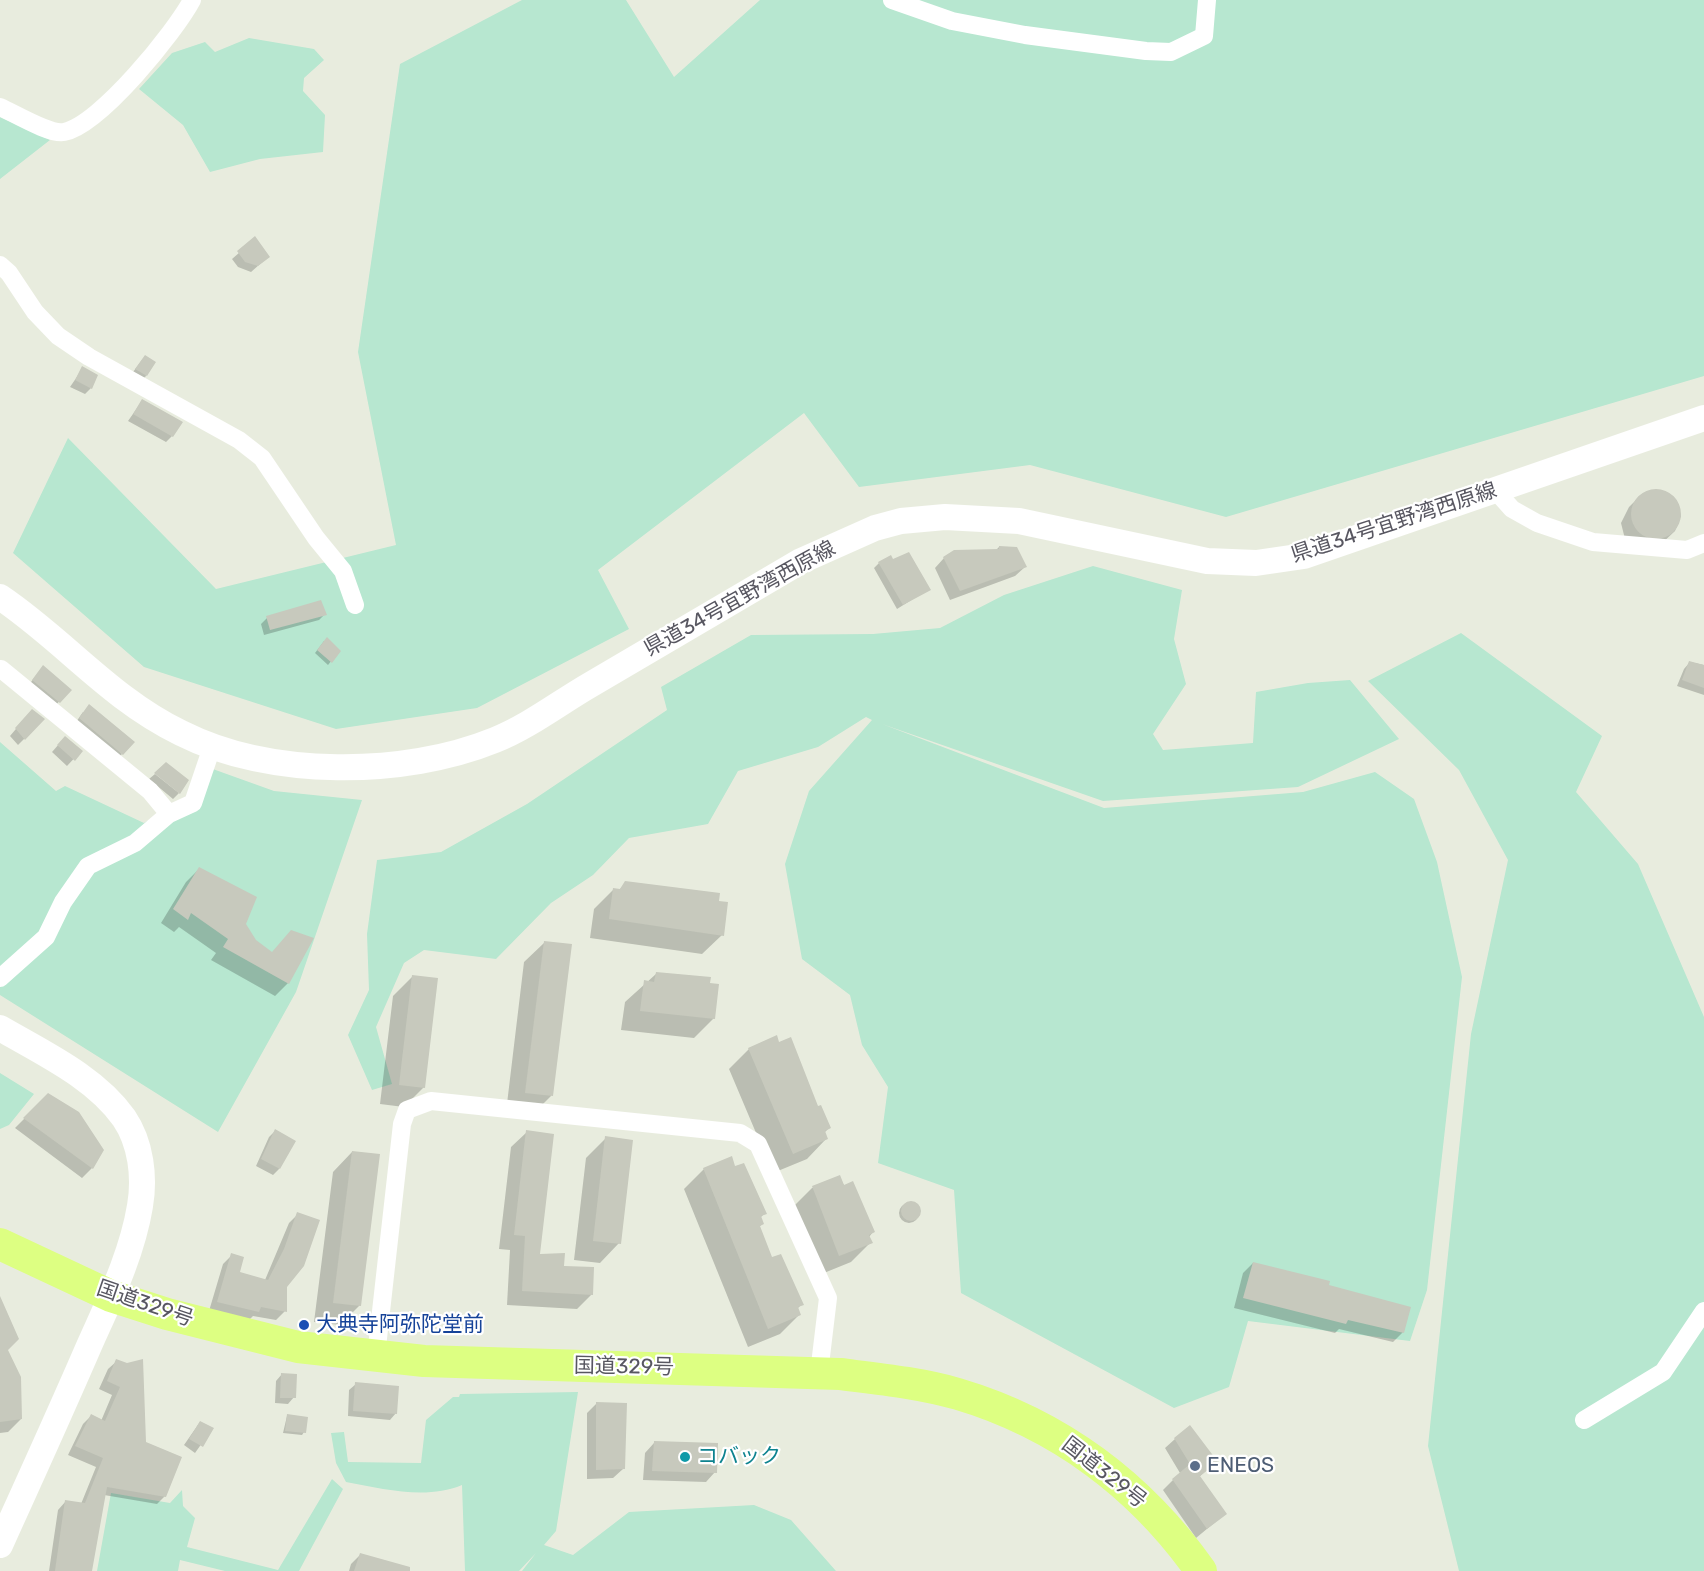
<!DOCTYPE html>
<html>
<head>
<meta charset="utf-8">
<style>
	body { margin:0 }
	canvas { display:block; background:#e8ecde }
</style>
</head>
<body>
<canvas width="1704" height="1571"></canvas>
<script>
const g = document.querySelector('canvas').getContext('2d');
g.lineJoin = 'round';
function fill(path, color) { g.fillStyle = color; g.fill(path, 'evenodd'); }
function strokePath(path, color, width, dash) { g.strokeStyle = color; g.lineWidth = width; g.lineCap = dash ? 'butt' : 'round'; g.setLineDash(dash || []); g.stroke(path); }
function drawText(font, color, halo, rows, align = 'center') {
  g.font = font + ' Rubik,"Noto Sans JP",sans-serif'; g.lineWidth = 4.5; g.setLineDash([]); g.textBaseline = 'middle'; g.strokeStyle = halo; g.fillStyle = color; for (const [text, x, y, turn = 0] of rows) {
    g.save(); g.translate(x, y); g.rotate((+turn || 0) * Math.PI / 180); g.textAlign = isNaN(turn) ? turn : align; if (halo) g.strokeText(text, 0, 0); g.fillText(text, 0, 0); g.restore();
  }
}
const green = new Path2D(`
	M522,0H626L674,77L760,0H1704V376L1226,517L1030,465L859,487L804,413L598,570L629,629L477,708L336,729L144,667L13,553L68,438L216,589L396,545L358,352L400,64Z
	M249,38L314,49L324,60L304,78L303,91L325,115L323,152L260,159L210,172L183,125L139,89L172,53L205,42L215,52Z
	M0,117L50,140L0,179Z
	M1093,566L1182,590L1174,639L1186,684L1153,734L1163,750L1253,743L1256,692L1308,683L1350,680L1399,739L1298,787L1103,801L882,724L1104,808L1303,792L1375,772L1414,799L1437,862L1462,977L1427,1290L1410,1341L1248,1321L1229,1387L1174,1408L961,1293L954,1190L878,1163L888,1087L862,1045L850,995L802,959L785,864L809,791L872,720L866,717L818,747L738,771L708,824L629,838L593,875L551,903L496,959L424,950L404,963L376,1027L392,1084L372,1090L348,1035L369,990L367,934L377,860L441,852L527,804L667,710L661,687L751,635L873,634L940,628L1004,595Z
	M1461,633L1602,736L1576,792L1638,864L1704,1017V1571H1459L1428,1446L1471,1034L1508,860L1459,770L1368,681Z
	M0,742L56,791L65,786L144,823L184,800L210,768L274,791L362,800L296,992L218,1132L0,995Z
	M0,1073L34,1094L9,1125L0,1129Z
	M578,1392L556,1531L544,1545L573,1555L629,1512L754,1505L791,1520L836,1571H522L536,1553L519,1571H465L462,1485C426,1500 384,1489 346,1482L336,1463L331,1433L344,1432L348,1462L421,1463L426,1420L453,1397H459L460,1394Z
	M332,1479L343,1489L299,1571H225L180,1560L178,1571H97L111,1493L170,1503L182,1490L183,1506L195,1518L187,1547L278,1570Z`);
const shadow = new Path2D(`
	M255,239L268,257L251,272L238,267L232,259Z
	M142,360L146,376L144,378L133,372Z
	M83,368L91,388L85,394L70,387Z
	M142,401L172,436L166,442L128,421Z
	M1655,490L1671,495L1677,502L1681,516L1675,531L1659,546L1625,539L1621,523L1629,507L1639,497Z
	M999,547L1025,567L1015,576L950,600L935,568L944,558L996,550Z
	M879,563L929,589L897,609L874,568Z
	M325,614L319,620L264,635L261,624L267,618Z
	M324,641L339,651L328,665L315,653Z
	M1690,662L1704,665V695L1677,686L1684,669Z
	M43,667L70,690L53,708L27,687Z
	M83,712L122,754L116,760L74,725Z
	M26,717L43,720L18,745L10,736Z
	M59,744L81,751L67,766L52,752Z
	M155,774L179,793L173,799L149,779Z
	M199,869L288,983L275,996L211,960L216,953L179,927L174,932L161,923L186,882Z
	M626,883L722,935L702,954L590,938L594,909L614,889L619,890Z
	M544,943L551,1096L532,1115L506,1112L524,962Z
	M656,974L714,1018L694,1038L621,1030L625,1002Z
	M413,976L424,1087L404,1107L380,1104L393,996Z
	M749,1049L817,1108L829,1128L824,1133L826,1139L807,1159L773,1173L729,1069Z
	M48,1095L102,1150L92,1168L82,1178L15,1128Z
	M275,1131L279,1169L273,1175L256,1166L269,1137Z
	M527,1132L538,1255L563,1268L592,1294L577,1309L507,1305L510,1250L499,1249L511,1147Z
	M606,1138L619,1243L600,1263L574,1260L586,1158Z
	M352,1152L360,1305L340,1325L314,1322L333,1172Z
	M704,1169L765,1213L760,1218L762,1224L759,1227L772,1259L802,1304L797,1309L799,1315L780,1334L748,1347L684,1189Z
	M839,1177L873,1232L869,1237L871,1242L851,1262L819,1275L793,1207L812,1188Z
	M899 1213a10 10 0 1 1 20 0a10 10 0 1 1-20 0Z
	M298,1214L286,1286L285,1311L276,1320L253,1316L249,1320L209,1311L223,1264L232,1255L238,1273L265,1280L289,1223Z
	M1253,1263L1327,1286L1403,1332L1393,1342L1339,1329L1335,1333L1234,1308L1243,1273Z
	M0,1311L21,1419L8,1432L0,1433Z
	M117,1361L165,1496L157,1504L104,1495L91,1571H49L58,1510L66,1501L81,1504L96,1467L68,1455L83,1424L91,1416L101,1421L112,1395L99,1389L108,1369Z
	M282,1374L294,1397L288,1404L275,1403L276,1381Z
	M356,1384L396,1413L390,1420L348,1416L349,1390Z
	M597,1403L623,1469L613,1478L587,1479V1413Z
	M287,1416L304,1432L302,1435L283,1433Z
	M200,1422L212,1429L195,1453L184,1445Z
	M1175,1439L1216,1462L1199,1477L1225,1514L1196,1538L1163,1490L1180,1473L1165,1448Z
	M654,1443L715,1472L706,1482L643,1480L645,1453Z
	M361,1554L391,1571H349L351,1564Z`);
const building = new Path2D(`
	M255,236L270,257L258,266L245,262L237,251Z
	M145,355L156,362L147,376L135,369Z
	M82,366L98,375L92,389L75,380Z
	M142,399L183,422L173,437L133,414Z
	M1631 514a25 25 0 1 1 50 0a25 25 0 1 1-50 0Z
	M999,546L1017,547L1027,567L960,591L943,557L954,550L999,549Z
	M909,552L931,590L903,605L878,562L891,555L893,559Z
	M321,600L327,615L270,630L266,616Z
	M327,637L341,651L332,663L317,650Z
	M1689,661L1704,665V688L1682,680Z
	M43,665L72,690L60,703L32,680Z
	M89,704L135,742L123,755L79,718Z
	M32,709L45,719L25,740L15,728Z
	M65,736L83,751L75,761L57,745Z
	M166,762L189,780L180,794L154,773Z
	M199,867L257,897L246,924L256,940L272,952L291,930L314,938L289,984L223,947L228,939L191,913L188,920L173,909Z
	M625,881L720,893L719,901L728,902L724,936L609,919L613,888L620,889Z
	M544,941L572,944L553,1096L525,1093Z
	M656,972L711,977L710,983L719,984L715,1019L640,1011L644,980L654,982Z
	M412,975L438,978L425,1088L399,1085Z
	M777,1035L779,1042L791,1037L818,1106L821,1105L831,1128L825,1131L828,1139L793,1154L748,1048Z
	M48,1093L79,1112L104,1150L93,1169L23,1118Z
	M275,1129L296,1141L280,1169L261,1159Z
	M526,1130L554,1134L540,1254L565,1253L564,1266L594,1267L593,1295L522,1291L525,1236L514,1235Z
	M605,1136L633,1140L621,1244L593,1241Z
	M352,1151L380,1154L361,1306L333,1303Z
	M732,1156L735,1166L744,1163L767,1214L761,1216L764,1224L760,1226L772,1257L781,1254L804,1305L798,1307L801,1315L768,1329L703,1168Z
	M840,1175L844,1185L853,1181L875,1232L869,1235L873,1243L839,1256L812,1186Z
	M901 1211a10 10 0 1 1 20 0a10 10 0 1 1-20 0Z
	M297,1212L320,1220L304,1266L287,1287V1312L261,1307L259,1312L217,1302L231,1253L244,1257L240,1272L268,1280L284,1249Z
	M1253,1262L1330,1281L1329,1285L1411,1307L1404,1333L1348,1320L1346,1324L1243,1298Z
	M0,1296L19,1339L8,1350L21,1377L22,1419L0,1422Z
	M116,1359L127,1363L143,1359L146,1442L182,1457L166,1497L107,1487L92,1571H55L65,1500L85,1503L103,1458L75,1446L91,1414L105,1421L120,1387L107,1381Z
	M281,1373L297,1374L296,1398H280Z
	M355,1382L399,1386L397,1414L353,1411Z
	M596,1402L627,1403L625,1469L596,1470Z
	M287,1414L308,1417L306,1433L285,1431Z
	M200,1421L214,1428L203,1447L189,1439Z
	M1190,1425L1218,1462L1200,1476L1227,1514L1207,1529L1172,1479L1190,1464L1174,1438Z
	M654,1441L718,1443L717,1473L652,1471Z
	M360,1553L410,1567V1571H354Z`);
const street = new Path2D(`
	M892,0L952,21L1025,35L1146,51L1171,52L1204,36L1207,0
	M0,107C14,113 50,135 64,132C100,125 175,32 192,0
	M0,265L9,273L35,312L58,336L89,357L239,440L262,458L316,538L343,571L355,605
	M1495,490L1512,509L1537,523L1593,542L1687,550L1704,543
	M1,669L150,791L169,814
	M0,978L46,937L63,902L88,866L135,843L169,814L193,803L212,747
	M376,1356L402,1124L407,1110L431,1101L740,1133L758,1144L828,1298L819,1373
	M1584,1420L1663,1372L1704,1311`);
const secondary = new Path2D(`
	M0,597C64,640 109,698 181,733C270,778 404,777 495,740C528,727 559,703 590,685C660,644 730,602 801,561L875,528L901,521L945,517L1019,521L1207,561L1256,563L1304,556L1704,418
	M0,1028C43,1053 95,1077 124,1118C141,1143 145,1177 140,1206C132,1255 109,1301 89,1346C60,1413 30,1479 0,1545`);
const highway = new Path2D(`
	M0,1244L111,1296L167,1314L298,1347L424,1361L840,1374C880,1379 920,1383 958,1394C1059,1424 1141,1486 1201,1571`);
const markers = [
	[304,1325,6,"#1a4fb4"],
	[685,1457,6,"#0f9aa8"],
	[1195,1466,6,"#5c6f8a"]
];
const streetNames = [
	["県道34号宜野湾西原線",1394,523,-18],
	["県道34号宜野湾西原線",740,599,-29],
	["国道329号",145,1304,19],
	["国道329号",624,1367,1],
	["国道329号",1104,1473,38]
];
const transitNames = [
	["大典寺阿弥陀堂前",316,1325]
];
const cultureNames = [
	["コバック",697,1457]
];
const serviceNames = [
	["ENEOS",1207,1466]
];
fill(green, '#b7e7d0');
fill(shadow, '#0003');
fill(building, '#c7c9bd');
strokePath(street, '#fff', 18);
strokePath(secondary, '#fff', 26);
strokePath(highway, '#ddff82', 32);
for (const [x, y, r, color] of markers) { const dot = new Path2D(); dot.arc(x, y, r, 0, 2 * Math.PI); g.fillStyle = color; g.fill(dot); strokePath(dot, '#fff', 2); }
drawText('21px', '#585761', '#fff', streetNames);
drawText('21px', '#164399', '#fff', transitNames, 'left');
drawText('21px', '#0d838f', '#fff', cultureNames, 'left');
drawText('21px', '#4e5e75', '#fff', serviceNames, 'left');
</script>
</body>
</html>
